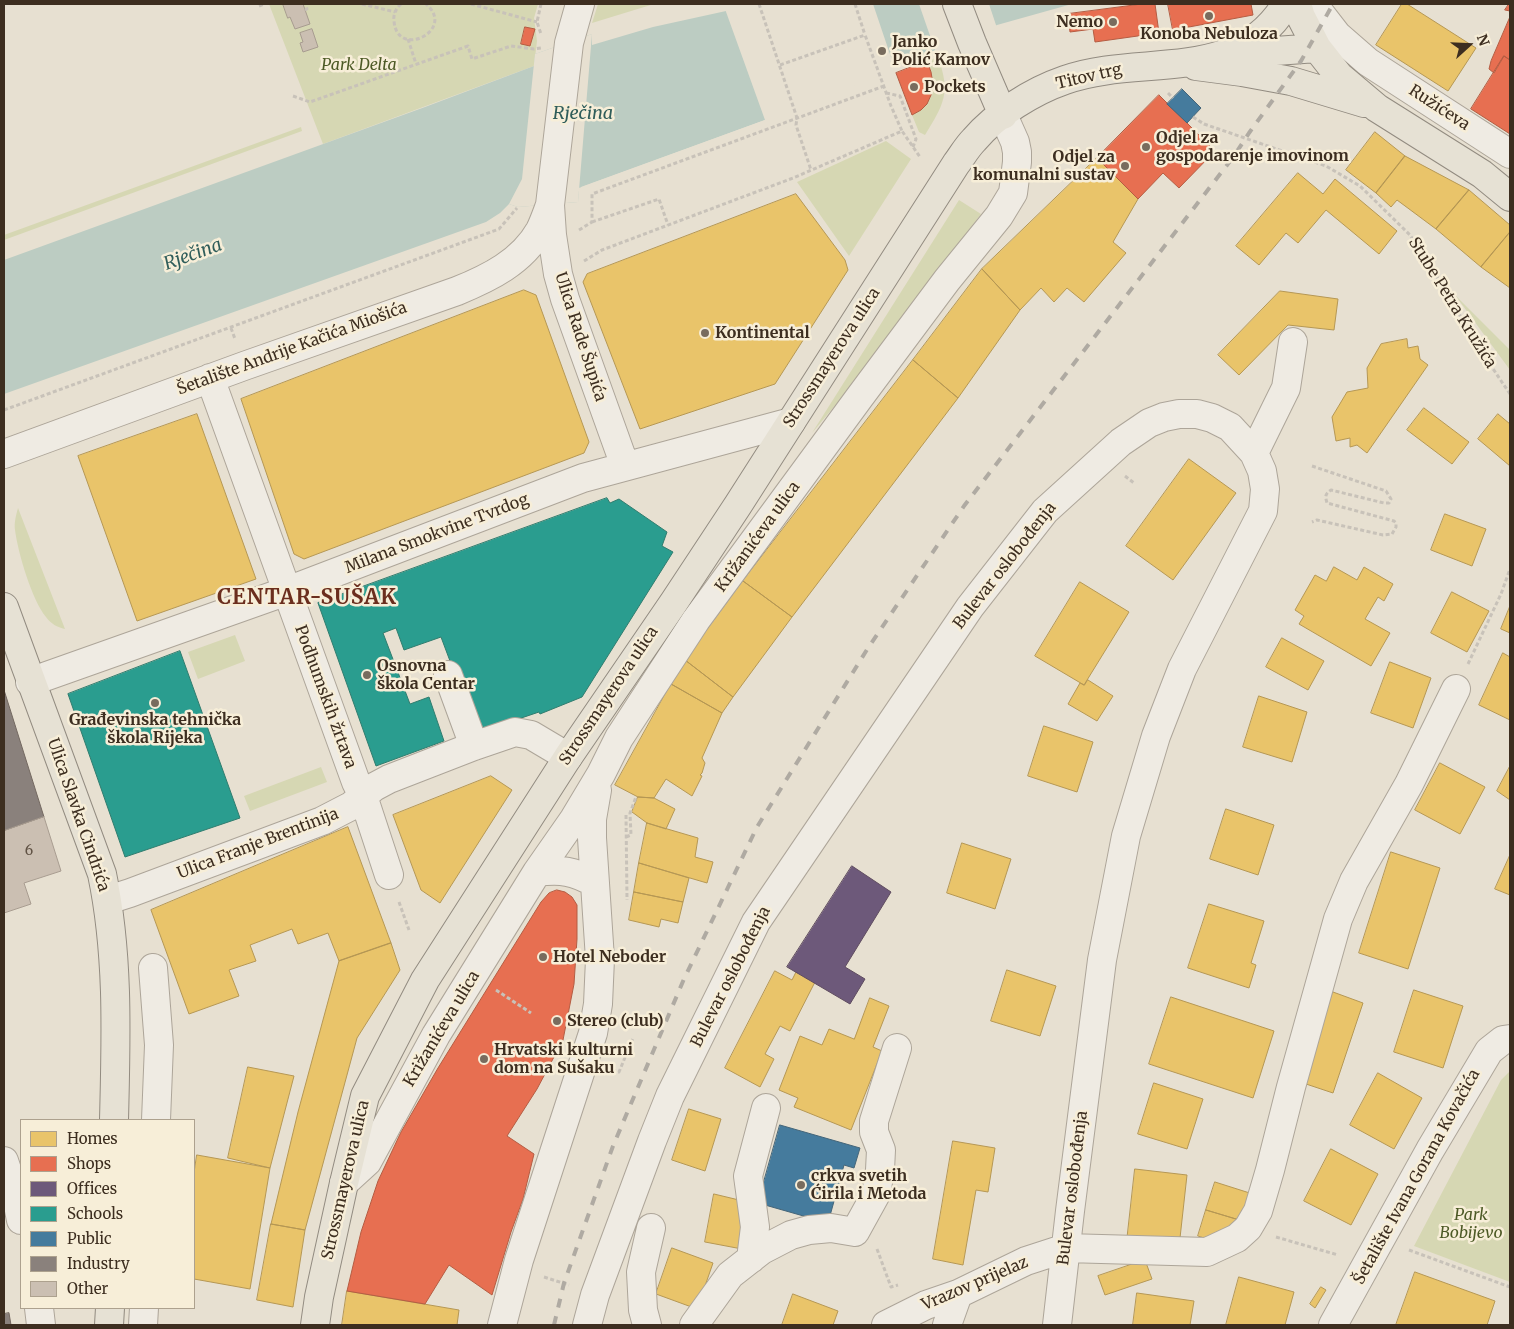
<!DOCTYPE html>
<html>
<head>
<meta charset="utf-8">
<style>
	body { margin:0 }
	#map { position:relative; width:1514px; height:1329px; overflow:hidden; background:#e7e0d1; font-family:Merriweather,serif }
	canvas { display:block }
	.frame { position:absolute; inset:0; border:5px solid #3d2e20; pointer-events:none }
	.legend { position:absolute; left:20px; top:1119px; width:175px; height:190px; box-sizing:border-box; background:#f7eed8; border:1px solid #ada18e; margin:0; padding:6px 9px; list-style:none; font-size:15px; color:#3d2e20 }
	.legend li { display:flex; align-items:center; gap:10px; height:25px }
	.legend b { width:25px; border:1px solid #ada18e }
	.north { position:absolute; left:1444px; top:20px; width:50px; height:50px; -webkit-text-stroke:4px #f7eed8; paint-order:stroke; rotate:70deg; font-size:14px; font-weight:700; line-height:20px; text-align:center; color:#3d2e20 }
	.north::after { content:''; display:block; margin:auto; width:18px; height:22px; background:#3d2e20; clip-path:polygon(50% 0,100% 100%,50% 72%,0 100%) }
</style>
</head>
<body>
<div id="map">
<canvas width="1514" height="1329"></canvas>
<div class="frame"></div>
<ul class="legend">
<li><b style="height:14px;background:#e9c46a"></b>Homes</li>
<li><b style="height:14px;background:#e76f51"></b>Shops</li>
<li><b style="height:14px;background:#6d597a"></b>Offices</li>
<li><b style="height:14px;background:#2a9d8f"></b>Schools</li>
<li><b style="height:14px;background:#457b9d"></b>Public</li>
<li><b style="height:14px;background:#8a817c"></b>Industry</li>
<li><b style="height:14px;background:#cbbfb2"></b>Other</li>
</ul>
<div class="north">N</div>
</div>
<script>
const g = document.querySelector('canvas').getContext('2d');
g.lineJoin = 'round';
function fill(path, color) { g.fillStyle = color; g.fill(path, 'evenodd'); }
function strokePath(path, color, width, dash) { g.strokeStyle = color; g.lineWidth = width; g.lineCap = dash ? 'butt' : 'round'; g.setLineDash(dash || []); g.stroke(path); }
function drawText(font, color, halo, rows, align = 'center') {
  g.font = font + ' Merriweather,serif'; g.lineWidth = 5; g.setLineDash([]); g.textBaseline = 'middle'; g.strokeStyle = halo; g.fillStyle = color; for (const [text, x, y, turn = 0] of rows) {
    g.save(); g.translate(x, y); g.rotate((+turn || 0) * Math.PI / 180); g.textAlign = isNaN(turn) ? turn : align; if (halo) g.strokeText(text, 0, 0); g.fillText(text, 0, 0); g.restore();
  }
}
const green = new Path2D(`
	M269,4H538L534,18L537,41L534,66L323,144Z
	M598,4H654L592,23Z
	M938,57C951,93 944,104 925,135L919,132L912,115C936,101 936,86 927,61Z
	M301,127L302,131L4,240V235Z
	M886,141L911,159L849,256L797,182Z
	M959,200L981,214L853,384L812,433Z
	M1455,295L1510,350V370Z
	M18,508L65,629C57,627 51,624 46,617C32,600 18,553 15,530C14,523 16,515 18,508Z
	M235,635L245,661L198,679L188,652Z
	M321,767L327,782L250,811L244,796Z
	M1510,1071V1282L1414,1246L1501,1080Z`);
const water = new Path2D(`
	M747,4H1072L997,25L765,120L579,188L578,202L518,207L509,204L500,213L486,222L4,394V260L425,107L534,66L535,54L592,34V45L653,27L726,11Z`);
const pier = new Path2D(`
	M740,4H873L895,69L766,122L582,190L581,187L765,120L725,9Z
	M919,4H989L997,28L936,53Z
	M592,34L578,202L518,207L509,204L522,179L535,54Z`);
const homes = new Path2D(`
	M1402,4H1407L1476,48L1448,91L1376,45Z
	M1375,132L1405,156L1376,193L1346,170Z
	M1405,156L1469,190L1436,229L1397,200L1391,207L1376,193Z
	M1097,158L1138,199L1113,242L1126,253L1084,302L1067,288L1054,302L1041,288L1020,310L982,269Z
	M1298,173L1323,194L1335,179L1397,231L1379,254L1326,210L1298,243L1286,233L1259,265L1236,246Z
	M1469,190L1510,225V232L1481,267L1436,229Z
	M796,194L845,260L848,270L775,384L640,429L583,282L587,274Z
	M1510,232V288L1481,267Z
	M982,269L1020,310L958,398L913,360Z
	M524,290L536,295L589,442L584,453L304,559L294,554L241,399Z
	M1280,291L1338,299L1334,330L1288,325L1239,375L1218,355Z
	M1407,339L1408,348L1418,346L1420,359L1428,365L1367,453L1357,445L1350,447V438L1336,441L1332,417L1347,392L1368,388L1367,368L1381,344Z
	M913,360L958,398L792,617L743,581Z
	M1424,408L1469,442L1452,464L1407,430Z
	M197,414L256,579L137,621L78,456Z
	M1498,414L1510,424V466L1478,439Z
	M1189,459L1236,493L1173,580L1126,546Z
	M1445,514L1486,529L1472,566L1431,550Z
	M1334,567L1357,580L1364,567L1393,584L1384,601L1378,597L1365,619L1390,633L1371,666L1299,624L1304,616L1295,610L1315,575L1326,581Z
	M743,581L792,617L733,697L685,660Z
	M1080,582L1129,612L1084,685L1035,656Z
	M1452,592L1489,611L1467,652L1431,633Z
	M1510,606V633L1501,629Z
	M1282,638L1324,661L1308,690L1266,667Z
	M1503,653L1510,657V720L1479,705Z
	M685,660L733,697L722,713L671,684Z
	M1390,662L1431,678L1413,728L1371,713Z
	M1088,680L1113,696L1097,721L1068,704L1080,683L1084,685Z
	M671,684L722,713L702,758L705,763L702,773L700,775L702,776L692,796L666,779L654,798L638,797L615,785Z
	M1259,696L1307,712L1292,762L1243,747Z
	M1044,726L1093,742L1077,792L1028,776Z
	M1440,763L1485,787L1460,834L1415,810Z
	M1510,766V800L1497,791Z
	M491,776L512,790L440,903L421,890L393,815Z
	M638,797L654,798L675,809L666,829L647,823L632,812Z
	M1226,809L1274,825L1258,875L1210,859Z
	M647,823L698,838L695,857L713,862L707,883L639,863Z
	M348,827L391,943L339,961L328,933L298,944L292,929L250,945L256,961L229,970L239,996L189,1014L151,910Z
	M962,843L1011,859L995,909L947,893Z
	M1391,852L1440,868L1408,969L1359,953Z
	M1510,855V895L1495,889Z
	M639,863L689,878L683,902L634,892Z
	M634,892L683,902L678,923L661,919L659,927L629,920Z
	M1209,904L1264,921L1251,963L1256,965L1249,988L1188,968Z
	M391,943L400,970L357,1038L305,1230L271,1224L298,1112L339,961Z
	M1007,970L1056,986L1040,1036L991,1021Z
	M775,971L792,980L796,972L815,982L790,1031L780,1026L765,1054L774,1059L760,1087L725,1068Z
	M1414,990L1463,1006L1443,1068L1394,1052Z
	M1333,992L1363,1003L1333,1093L1303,1083Z
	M1171,997L1274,1031L1253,1098L1149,1064Z
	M870,998L889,1006L873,1047L882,1051L851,1130L794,1107L798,1098L779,1090L800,1036L822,1045L829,1029L854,1039Z
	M248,1067L294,1076L270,1168L228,1158Z
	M1378,1073L1422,1098L1394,1149L1350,1125Z
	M1154,1083L1203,1099L1187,1149L1138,1134Z
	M689,1109L721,1119L705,1171L672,1160Z
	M953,1141L995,1148L988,1192L976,1190L963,1265L933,1259Z
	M1331,1149L1378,1174L1351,1225L1304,1201Z
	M197,1155L270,1168L250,1289L194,1279V1173Z
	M1135,1169L1187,1175L1179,1247L1127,1241Z
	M1215,1182L1256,1195L1246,1222L1206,1210Z
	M714,1194L739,1200L742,1249L705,1242Z
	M1206,1210L1246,1222L1210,1240L1198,1236Z
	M271,1224L305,1230L293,1307L257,1300Z
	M672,1248L713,1263L697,1309L656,1294Z
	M1145,1260L1152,1279L1105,1295L1098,1276Z
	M1415,1272L1495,1301L1487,1325H1396Z
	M1239,1277L1294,1292L1285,1325H1226Z
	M1321,1287L1326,1290L1315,1308L1310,1304Z
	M347,1291L459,1310L457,1325H342Z
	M1137,1293L1194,1301L1190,1325H1133Z
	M793,1294L838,1311L833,1325H782Z`);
const shops = new Path2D(`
	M1142,4H1155L1159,33L1095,42L1093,29L1070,32L1068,14Z
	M1168,4H1251L1253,15L1173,30Z
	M1509,4H1510V11L1505,10Z
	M1510,17V60L1504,56L1494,73L1489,69L1491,61Z
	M525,27L535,29L530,46L521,44Z
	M1504,56L1510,60V134L1471,109Z
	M927,61L931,72L933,84L931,95L927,104L921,110L912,115L896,73Z
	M1159,95L1215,151L1179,188L1163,173L1138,199L1097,158Z
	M557,890L565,892L572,897L577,905V939L574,984L563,1040L537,1089L507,1136L534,1154L523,1199L511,1232L492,1295L449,1265L425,1304L347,1291L361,1232L378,1181L401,1132L438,1068L541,902L549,893Z`);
const offices = new Path2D(`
	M852,866L891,892L845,967L865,979L850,1004L787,967Z`);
const schools = new Path2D(`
	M607,498L610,503L619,499L667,532L662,546L673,552L582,697L540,714L539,712L477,733L441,637L404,650L396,628L383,633L410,704L429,697L444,741L376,766L318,603Z
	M180,651L240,818L125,857L68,694Z`);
const public = new Path2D(`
	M1182,89L1201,108L1187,123L1167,104Z
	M780,1125L860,1148L854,1168L844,1165L828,1223L758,1203Z`);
const industry = new Path2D(`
	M4,690L44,817L4,831Z
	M9,1313L11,1325H4V1314Z`);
const building = new Path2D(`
	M283,4H303L310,24L295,29L290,17L288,18Z
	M312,29L318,47L303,52L300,43L303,42L300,33Z
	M44,817L61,871L24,883L31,904L4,913V831Z`);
const path = new Path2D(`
	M362,4L395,12
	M401,4C396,8 393,15 394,21C397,60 457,30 426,4
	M471,4L537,22
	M541,4L537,22L541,34
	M759,4L797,118L796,125L811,170
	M855,4L865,35
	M259,6L264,4
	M305,10L307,9L305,4
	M408,39L416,64
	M780,65L865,35L891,106L902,131
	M886,93L900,96L916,139L913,147
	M1168,93L1173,98
	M293,96L310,102L468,46L472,59L511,46L534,49L541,48
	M1193,117L1204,124L1326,166L1360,186L1410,235L1436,275L1483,354L1510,394
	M592,222L659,199L668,225
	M579,230L592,222V194L884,86
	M584,261L602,250L793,178L902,131L920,157
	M231,328L235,339
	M4,410L480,236L499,229L517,208
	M1312,466L1386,491L1391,499L1389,503H1384L1331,490C1325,494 1325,496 1327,503L1394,521L1396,523V527L1392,534L1383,535L1317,520L1312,522
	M1125,476L1134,483
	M1468,664L1501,594L1510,569
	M626,815L627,900
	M626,837L631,835L630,813L636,797
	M399,902L409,930
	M496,990L531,1013
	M612,1070L619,1072L633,1038
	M1276,1237L1338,1255
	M877,1249L891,1287L898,1285
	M1409,1250L1510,1287
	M544,1277L569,1285`);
const minor = new Path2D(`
	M580,4L569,43L550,205L552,235L558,274L565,299L625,466
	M1313,4L1337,35L1368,62L1510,154
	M210,378L356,782L363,796L389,875
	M1254,453L1286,388L1293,342
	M4,454L244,366L457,291C489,278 522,262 540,230C544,222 547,213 550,205
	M448,675L474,746
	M30,682L287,591L583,478L791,422
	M537,872C561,869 574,871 595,883
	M108,900L130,893L322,821L351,806L374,787L389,779L474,746L515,732L531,735L568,757
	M153,968L159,1045L156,1120
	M4,1161L17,1200L21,1220
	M344,1183L367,1162L436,1035L537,872L574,819L601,774L619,738L696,620L859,398L947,280L999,216L1013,193L1017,162V152L1015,142L1003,115
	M751,1259L755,1227L748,1176L766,1108
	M39,1308L41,1325
	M143,1325L144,1308
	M502,1325L519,1260L593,1033L598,1004L600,959L592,838V819L597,790
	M587,1325L595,1295L652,1141L670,1096L756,922L970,607L1045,511L1121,442L1149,423L1164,417L1179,414H1197L1212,418L1230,427L1254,453L1262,471L1265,489L1263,511L1182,669L1156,736L1126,836L1102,960L1070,1211L1057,1325
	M647,1325L643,1310L641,1272L651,1228
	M694,1325L730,1275L762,1250L791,1235L809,1230L831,1228L855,1232L876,1194L880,1170L881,1150L874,1132V1121L897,1048
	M886,1325L926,1305L958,1294L1026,1261L1066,1248L1207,1252L1237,1238L1248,1228L1258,1211L1270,1170L1291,1087L1338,919L1354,881L1409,784L1456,689
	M947,1325L958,1294
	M1333,1325L1430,1150L1489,1051L1503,1040L1510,1039`);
const major = new Path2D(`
	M957,4L972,43L1003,115
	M1297,4L1301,17L1317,48L1339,76L1377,108L1482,174L1510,197
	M1234,54L1317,48
	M1196,66L1242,72L1291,81L1364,103
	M4,607L102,874C119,955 116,1038 114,1120
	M109,1325L110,1308
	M315,1325L319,1297L344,1183L365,1096L425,980L568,757L674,602L738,505L956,164C962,156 967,147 974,140C996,114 1033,91 1065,80C1140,53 1237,86 1286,4`);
const rail = new Path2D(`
	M554,1325L564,1283L613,1146L684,979L757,827L868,648L964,506L1234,156L1249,133L1301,61L1333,4`);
const markers = [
	[1209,16,5,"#786c5e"],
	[1113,22,5,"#786c5e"],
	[882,51,5,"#786c5e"],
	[914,87,5,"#786c5e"],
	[1146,147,5,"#786c5e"],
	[1125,166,5,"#786c5e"],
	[705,333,5,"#786c5e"],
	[367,675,5,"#786c5e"],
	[155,703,5,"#786c5e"],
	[543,957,5,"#786c5e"],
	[557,1021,5,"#786c5e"],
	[484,1059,5,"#786c5e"],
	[801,1185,5,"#786c5e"]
];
const numberNames = [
	["6",29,851]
];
const poiNames = [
	["Nemo",1103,22,"right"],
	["Konoba Nebuloza",1209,34,"center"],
	["Janko",892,42],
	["Polić Kamov",892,60],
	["Pockets",924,87],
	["Odjel za",1156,138],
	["gospodarenje imovinom",1156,156],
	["Odjel za",1115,157,"right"],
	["komunalni sustav",1115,175,"right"],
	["Kontinental",715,333],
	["Osnovna",377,666],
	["škola Centar",377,684],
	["Građevinska tehnička",155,720,"center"],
	["škola Rijeka",155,738,"center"],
	["Hotel Neboder",553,957],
	["Stereo (club)",567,1021],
	["Hrvatski kulturni",494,1050],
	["dom na Sušaku",494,1068],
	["crkva svetih",811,1176],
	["Ćirila i Metoda",811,1194]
];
const parkNames = [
	["Park Delta",359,65],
	["Park",1471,1215],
	["Bobijevo",1471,1233]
];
const streetNames = [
	["Titov trg",1089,77,-13],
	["Ružićeva",1439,108,33],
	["Stube Petra Kružića",1452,303,58],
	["Ulica Rade Šupića",580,337,72],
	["Šetalište Andrije Kačića Miošića",292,349,-20],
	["Strossmayerova ulica",832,358,-57],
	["Milana Smokvine Tvrdog",437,534,-21],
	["Križanićeva ulica",758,537,-54],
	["Bulevar oslobođenja",1005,566,-52],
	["Strossmayerova ulica",609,696,-56],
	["Podhumskih žrtava",325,697,70],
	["Ulica Slavka Cindrića",78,815,71],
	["Ulica Franje Brentinija",258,844,-21],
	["Bulevar oslobođenja",731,977,-63],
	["Križanićeva ulica",442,1029,-59],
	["Šetalište Ivana Gorana Kovačića",1417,1177,-61],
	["Strossmayerova ulica",346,1180,-77],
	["Bulevar oslobođenja",1073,1188,-83],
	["Vrazov prijelaz",975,1284,-23]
];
const waterNames = [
	["Rječina",583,114],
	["Rječina",193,255,-20]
];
const districtNames = [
	["CENTAR-SUŠAK",307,598]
];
fill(green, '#d6d7b3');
fill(water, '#bcccc2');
fill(pier, '#e7e0d1');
fill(homes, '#e9c46a');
strokePath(homes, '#b59754', 1);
fill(shops, '#e76f51');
strokePath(shops, '#b45c42', 1);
fill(offices, '#6d597a');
strokePath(offices, '#5f4c5f', 1);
fill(schools, '#2a9d8f');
strokePath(schools, '#307c6e', 1);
fill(public, '#457b9d');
strokePath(public, '#436478', 1);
fill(industry, '#8a817c');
strokePath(industry, '#736860', 1);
fill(building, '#cbbfb2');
strokePath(building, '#a89c90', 1);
strokePath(minor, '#ada599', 30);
strokePath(major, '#928b80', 30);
strokePath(path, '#c8c2b9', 3, [4, 2.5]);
strokePath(minor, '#efebe3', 28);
strokePath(major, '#e6e1d4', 28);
strokePath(rail, '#afaaa2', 4, [9, 9]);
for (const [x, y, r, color] of markers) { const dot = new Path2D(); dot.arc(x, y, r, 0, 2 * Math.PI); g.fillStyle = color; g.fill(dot); strokePath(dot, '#f7eed8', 2); }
drawText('14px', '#605244', null, numberNames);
drawText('bold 16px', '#3d2e20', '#f7eed8', poiNames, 'left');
drawText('italic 16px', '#4d5a26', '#f7eed8', parkNames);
drawText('16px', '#3d2e20', '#f7eed8', streetNames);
drawText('italic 18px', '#2f5d5a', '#f7eed8', waterNames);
g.letterSpacing = '1px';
drawText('bold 21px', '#6b2e1e', '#f7eed8', districtNames);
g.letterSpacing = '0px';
</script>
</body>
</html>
